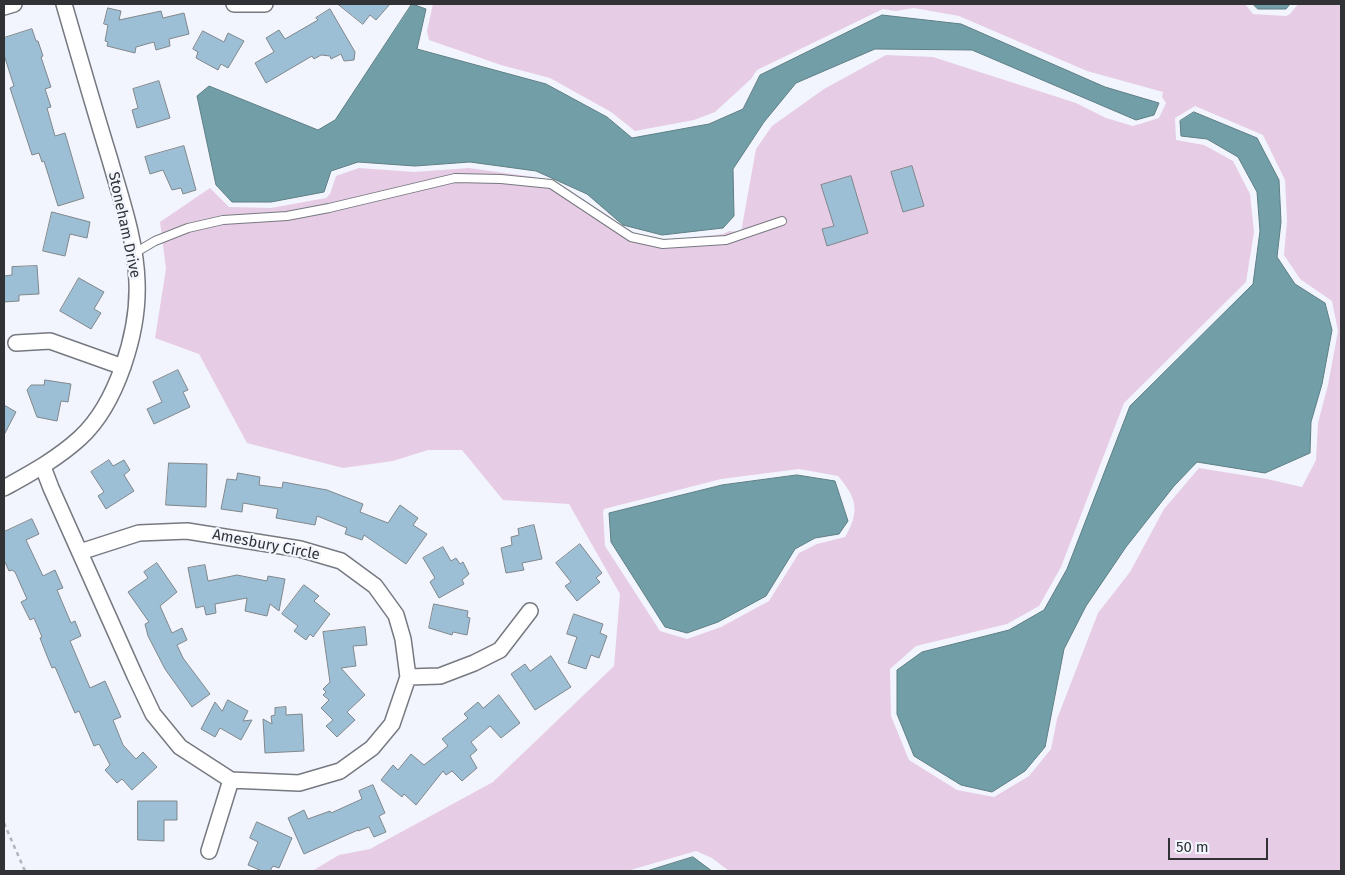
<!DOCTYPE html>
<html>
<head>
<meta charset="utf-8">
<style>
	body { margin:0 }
	#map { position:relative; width:1345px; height:875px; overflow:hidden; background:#f2f5fd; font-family:"Fira Sans",sans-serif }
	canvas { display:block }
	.frame { position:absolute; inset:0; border:5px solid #313235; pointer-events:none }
	.scale { position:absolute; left:1168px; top:838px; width:100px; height:22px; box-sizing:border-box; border:2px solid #313235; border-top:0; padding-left:6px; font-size:15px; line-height:18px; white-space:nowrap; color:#313235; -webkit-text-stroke:4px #f2f5fd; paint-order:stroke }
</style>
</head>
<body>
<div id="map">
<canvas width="1345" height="875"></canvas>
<div class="frame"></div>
<div class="scale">50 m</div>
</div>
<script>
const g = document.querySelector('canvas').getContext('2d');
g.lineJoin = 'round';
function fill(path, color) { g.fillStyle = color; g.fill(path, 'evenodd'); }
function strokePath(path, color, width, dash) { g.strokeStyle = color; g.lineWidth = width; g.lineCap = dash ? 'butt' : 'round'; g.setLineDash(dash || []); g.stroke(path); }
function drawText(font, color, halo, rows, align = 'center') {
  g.font = font + ' "Fira Sans",sans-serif'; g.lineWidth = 4.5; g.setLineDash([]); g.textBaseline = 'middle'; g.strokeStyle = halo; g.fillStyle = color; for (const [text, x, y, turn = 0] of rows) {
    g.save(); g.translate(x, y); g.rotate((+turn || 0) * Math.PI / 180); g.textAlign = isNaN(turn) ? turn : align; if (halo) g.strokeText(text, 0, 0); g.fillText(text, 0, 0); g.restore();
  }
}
const green = new Path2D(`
	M433,4H1245L1253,14L1286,16L1290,14L1298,4H1341V871H729L712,858L696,851L627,871H312L339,855L370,849L493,782L614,666L620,594L569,504L503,500L462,450H428L393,461L343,468L247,443L199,354L155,338L166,269L160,222L210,188L229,207L271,208L326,198L330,194L336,176L359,168L414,172L469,168L534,177L583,199L622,231L662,241L723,234L729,231L741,232L756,149L772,126L824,89L886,55L933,57L1076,103L1106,118L1133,126L1159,118L1166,103L1162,97L1163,92L1087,71L959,16L914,8L895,11L883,9L757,70L751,79L715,112L694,120L635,131L611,112L550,78L501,65L429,40L427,31ZM1195,106L1263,135L1285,180L1287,221L1284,255L1300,279L1332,301L1338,331L1328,385L1318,423L1316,460L1302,487L1267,479L1199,468L1164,509L1130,572L1098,613L1057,719L1051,749L1029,776L994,797L957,790L909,760L891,716L890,669L916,646L1007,624L1039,606L1061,567L1124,403L1246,282L1254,232L1250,194L1233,161L1204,145L1176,140L1175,118ZM799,469L838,476C857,498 860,512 845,537L817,544L799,553L769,601L721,627L687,639L660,631L605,546L603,512L604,509L721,479Z`);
const water = new Path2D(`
	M412,4L426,9L417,49L546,84L607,117L632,138L709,124L743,109L760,75L882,15L961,24L1105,87L1159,103L1154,115L1136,120L972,50L875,49L796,83L764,122L733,169L734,216L723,228L662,235L623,225L587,194L536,171L470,162L415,166L358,162L331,171L324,192L271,202H232L216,185L197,96L209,86L318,130L335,120Z
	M1253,4H1290L1286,9H1258Z
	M1194,112L1257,138L1279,180L1281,222L1277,257L1295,284L1325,303L1332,330L1322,384L1311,422L1310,453L1265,473L1197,462L1174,486L1126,547L1086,606L1064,649L1045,747L1025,771L992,792L961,785L914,756L897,714V670L922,652L1009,630L1044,610L1067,569L1130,406L1253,284L1260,231L1257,192L1238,157L1207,139L1181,136L1180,121Z
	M797,475L835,481L848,521L839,534L815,538L795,549L766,596L718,622L687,633L665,627L611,542L609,513L722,485Z
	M693,857L712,871H647Z`);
const building = new Path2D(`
	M338,4H390L376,20L370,15L363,24Z
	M108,8L121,11L119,20L161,11L163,18L184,13L189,34L169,39L170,46L156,50L154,42L136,47L135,53L107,46L108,42L105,41L108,25L104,24Z
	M330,9L355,52L354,60L344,61L341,54L331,59L330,56L321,55L314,59L312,56L266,83L255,63L274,52L266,38L279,30L285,39L318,20L316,18Z
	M32,29L36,41H38L43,56L41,57L51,87L45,89L51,107L47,108L55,136L65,133L84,198L58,206L44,161L42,162L39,153L32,155L10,88L14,86L4,55V38Z
	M203,31L224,42L228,33L244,41L228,68L221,64L218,70L196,58L198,52L193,49Z
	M159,81L170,118L137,128L132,110L138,108L133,89Z
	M184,146L196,190L183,194L181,188L172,190L163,170L150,174L145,157Z
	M912,166L924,206L903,212L891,172Z
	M851,176L868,233L827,246L822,229L834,226L821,185Z
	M52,212L90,222L87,238L70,234L65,256L43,251Z
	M37,266L39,294L19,295V301L4,302V276L12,275V267Z
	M79,278L104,292L94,309L101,313L91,329L60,311Z
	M178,370L188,390L183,392L190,407L154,424L147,409L162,402L153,382Z
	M45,380L71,384L68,402L61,401L57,421L37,417L27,390L31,385H44Z
	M4,405L16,412L4,435Z
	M109,460L113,466L124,460L130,470L124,475L134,491L106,509L98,496L104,492L91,472Z
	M169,463L207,464L206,507L166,505Z
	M238,473L260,477L259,485L282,488L283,482L327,490L363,504L360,512L388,523L400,505L418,518L413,525L427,534L406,564L364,535L362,540L345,534L347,528L317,516L315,525L276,518L278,509L243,503L242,512L221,509L227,479L236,480Z
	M32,519L39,534L26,540L43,576L55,570L63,588L57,590L71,623L75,621L81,636L70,641L90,688L105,681L121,717L113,720L123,745L136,759L143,752L157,767L132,790L122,779L117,783L105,770L110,765L99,744L94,746L79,711L75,713L55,667L52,668L47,656L40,638L42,637L34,618L30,620L21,602L27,599L15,572L12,570L9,571L4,560V532Z
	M534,525L542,559L522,563L524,570L506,573L501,548L512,545L511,537L519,535L518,529Z
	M580,544L602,573L596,578L600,582L577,601L565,586L571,582L556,563Z
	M443,547L451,561L456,558L460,564L463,562L469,574L462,580L464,584L439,598L430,582L435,578L423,558Z
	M157,563L177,592L160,606L172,633L182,628L187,640L177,645L183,658L210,694L192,707L165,669L148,636L145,624L149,622L128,592L148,578L144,572Z
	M205,565L208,581L237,575L267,581L268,576L285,579L279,611L270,604L267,616L245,611L247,598L215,604L216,613L206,615L204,606L196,608L188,568Z
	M304,585L319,596L314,601L330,614L313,637L310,634L306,640L294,631L298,626L282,614Z
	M434,604L468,611L467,617L470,618L467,635L453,632L452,635L429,628Z
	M574,614L603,624L600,633L607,636L599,658L591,655L586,669L568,663L577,637L567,634Z
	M365,627L367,645L353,646L356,666L341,668L365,695L347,712L355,720L337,737L326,726L333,720L321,708L329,700L323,695L326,692L323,689L330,682L323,632Z
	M551,656L571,687L535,710L511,674L525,664L530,671Z
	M499,695L520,723L501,738L490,726L471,742L477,750L470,756L477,768L462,781L452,771L446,775L443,771L416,805L404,794L402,797L381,780L393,765L398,770L411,754L424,765L448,746L442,739L468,718L464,714L478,702L483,708Z
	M228,700L248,711L243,721L252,720L241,740L220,728L215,737L201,729L215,702L222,711Z
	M286,707V715L302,714L304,751L265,753L263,719L272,724L271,716L275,715V708Z
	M373,785L385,813L379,816L386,832L374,837L369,827L358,831V830L304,854L288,818L304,810L308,819L330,811L331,813L362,799L359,791Z
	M138,801H177V820H164V841L138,840Z
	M257,822L292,838L279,868L273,866L270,871H262L248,865L258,842L250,838Z`);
const path = new Path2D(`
	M4,823L25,871`);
const lane = new Path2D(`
	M133,254L155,241L188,228L223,220L287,216L329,208L455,178L501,179L551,184L631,237L663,244L726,240L782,221`);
const street = new Path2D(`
	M234,4H265
	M4,7L14,4
	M16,343L50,341L123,367
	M43,467L51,488L135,676L153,714L180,747L231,780L299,783L340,771L372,748L392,724L408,677L403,639L396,615L375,586L341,561L300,549L187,531L139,533L80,552
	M4,488C31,473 57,459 80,438C117,404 139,332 137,282C136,241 121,199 110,160C94,108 79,56 64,4
	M408,677L440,676L474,663L500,650L530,611
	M209,851L231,780`);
const streetNames = [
	["Stoneham Drive",124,225,78],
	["Amesbury Circle",266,545,11]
];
fill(green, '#e7cce5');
fill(water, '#729fa7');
strokePath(water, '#5e7e85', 1);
fill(building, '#9cbfd6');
strokePath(building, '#80878c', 1);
strokePath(lane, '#767980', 10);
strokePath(street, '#767980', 18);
strokePath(path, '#b2b4bb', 2.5, [4, 4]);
strokePath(lane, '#fff', 8);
strokePath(street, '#fff', 15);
drawText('15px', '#313235', '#f2f5fd', streetNames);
</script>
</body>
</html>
